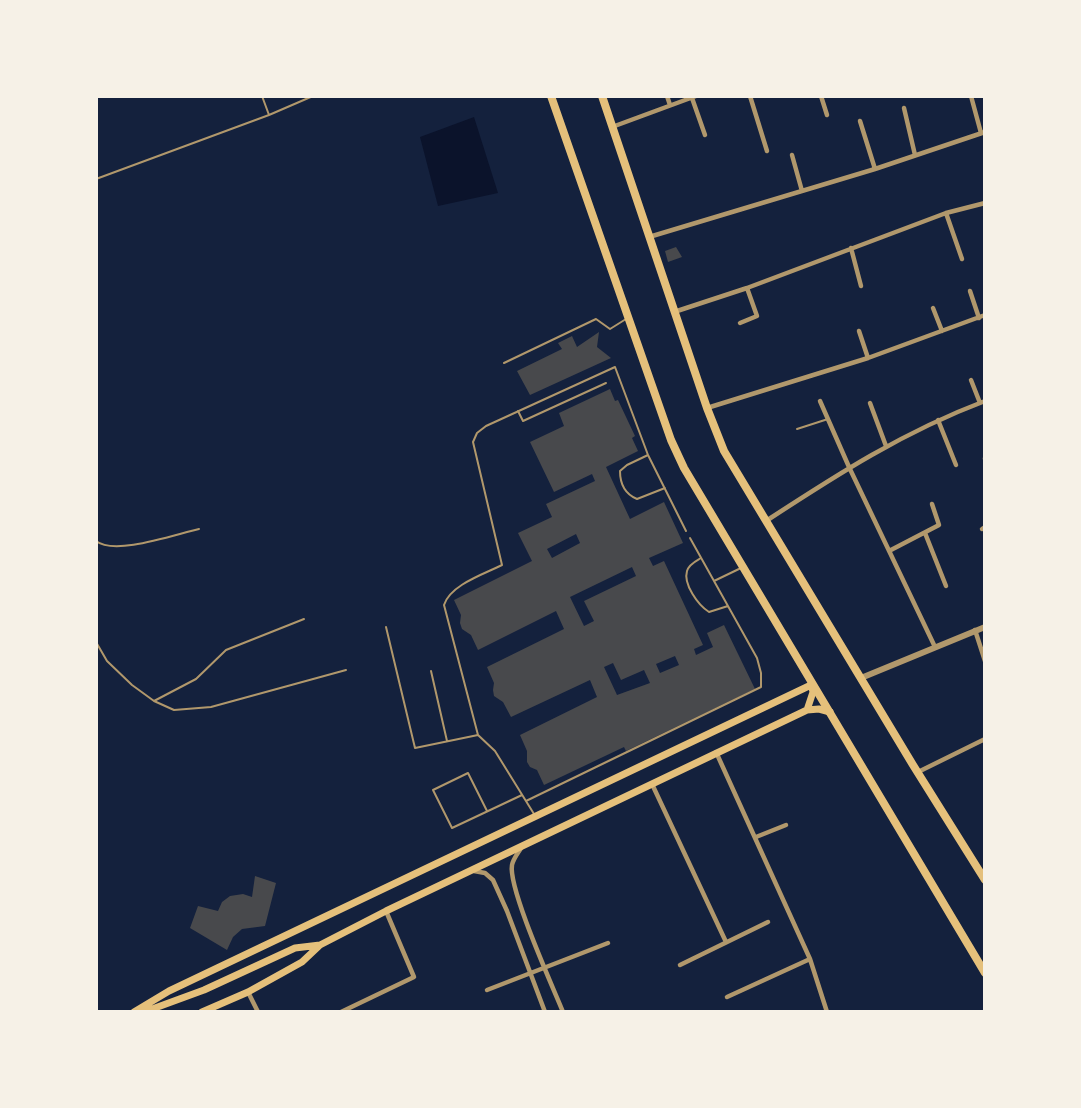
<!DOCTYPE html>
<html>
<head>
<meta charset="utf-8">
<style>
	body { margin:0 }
	#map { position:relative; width:1081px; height:1108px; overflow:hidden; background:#14213d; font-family:"Asap Condensed",sans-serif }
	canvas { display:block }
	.frame { position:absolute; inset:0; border:98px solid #f6f1e7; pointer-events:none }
</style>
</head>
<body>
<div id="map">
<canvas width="1081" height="1108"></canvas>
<div class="frame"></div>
</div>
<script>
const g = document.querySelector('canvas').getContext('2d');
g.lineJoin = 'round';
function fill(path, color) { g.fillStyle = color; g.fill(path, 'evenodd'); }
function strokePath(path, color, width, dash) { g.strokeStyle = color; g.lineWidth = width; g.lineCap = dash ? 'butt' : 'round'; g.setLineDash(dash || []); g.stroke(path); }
const water = new Path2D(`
	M474,117L498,193L438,206L420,137Z`);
const building = new Path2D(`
	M676,247L682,257L668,262L665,251Z
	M599,332L597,347L611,358L530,395L517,371L562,349L558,343L572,336L577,347Z
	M610,389L615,401L618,400L635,436L632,438L638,451L606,467L630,519L664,502L683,543L649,558L653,566L664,561L703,645L694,649L696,655L713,647L707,633L724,625L755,689L626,751L624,747L544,785L537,770L530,767L527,762V751L520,735L597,697L590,680L511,717L503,702L494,696L493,690L494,683L487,667L564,629L556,611L478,650L471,635L462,629L460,623L461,615L454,600L532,561L518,533L552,517L546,504L595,481L592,474L554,492L530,442L564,426L559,413ZM576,534L580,543L552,558L547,549ZM632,567L636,576L584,601L594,621L584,626L570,597ZM675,656L679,665L660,673L656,664ZM613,663L621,680L644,670L650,683L617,695L604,667Z
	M255,876L276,883L265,926L242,929L233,937L227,950L190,928L198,906L218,911L222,902L230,896L243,894L252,897Z`);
const service = new Path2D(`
	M262,96L269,115
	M96,179L269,115L313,96
	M504,363L596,319L610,329L626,319
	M518,411L523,421L606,383
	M797,429L828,419
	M648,455L627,465L620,471C620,484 625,494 637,499L665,488
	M96,541C115,556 176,534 199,529
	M701,558C696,561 689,564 687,571C683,584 698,605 709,612L728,606
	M714,581L741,568
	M386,627L415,748L478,735
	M96,642L107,661L132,685L154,701L174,710L211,707L346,670
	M431,671L447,741
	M154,701L196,679L226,650L304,619
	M526,801L761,687V673L757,658L690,538
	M487,811L468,773L433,790L452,828L522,795
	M534,814L495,751L478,735L444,605C450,585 484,574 502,565L473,442L477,433L486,426L615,367L648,455L686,531`);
const minor = new Path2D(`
	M667,96L670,105
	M750,96L767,151
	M821,96L827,115
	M971,96L981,133
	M692,98L705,135
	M904,108L915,155
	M860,121L875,169
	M612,127L696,96
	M792,155L802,191
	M946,213L962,259
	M649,237L875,169L985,132
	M851,248L861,286
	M970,291L979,318
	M933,308L942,331
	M674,312L747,288L946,213L985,203
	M740,323L757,316L747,288
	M859,331L868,358
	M971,380L980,403
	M820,401L849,467L935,647
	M870,403L886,446
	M707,408L868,358L985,315
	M938,420L956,465
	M985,458V459
	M766,521C838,474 903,432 985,401
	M982,529L985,527
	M925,533L946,586
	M889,551L939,525L932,504
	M975,630L985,661
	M716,752L810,959L827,1012
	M918,772L985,739
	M652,784L726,942
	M756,837L786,825
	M521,848C518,853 513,859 512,865C508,888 552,985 563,1012
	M474,871L485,873L493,880L507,911L545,1012
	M680,965L768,922
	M487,990L608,943
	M248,992L258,1012
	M727,997L810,959
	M341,1012L414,977L386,911`);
const tertiary = new Path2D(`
	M861,678L985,627`);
const secondary = new Path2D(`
	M807,710L813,692L811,684
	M134,1012L169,991L811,685
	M144,1012L204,990L295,948L320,945
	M202,1012L248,992L302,962L320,945L386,911L807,710L819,709L830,712`);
const primary = new Path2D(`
	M551,96L671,440L684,468L985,973
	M602,96L707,408L724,451L913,765L985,880`);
fill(water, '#0b132b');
fill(building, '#48494c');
strokePath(service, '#b1986c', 2);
strokePath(minor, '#b1986c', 4.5);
strokePath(tertiary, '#b1986c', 6);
strokePath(secondary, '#e5c07b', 7);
strokePath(primary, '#e5c07b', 8);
</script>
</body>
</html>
